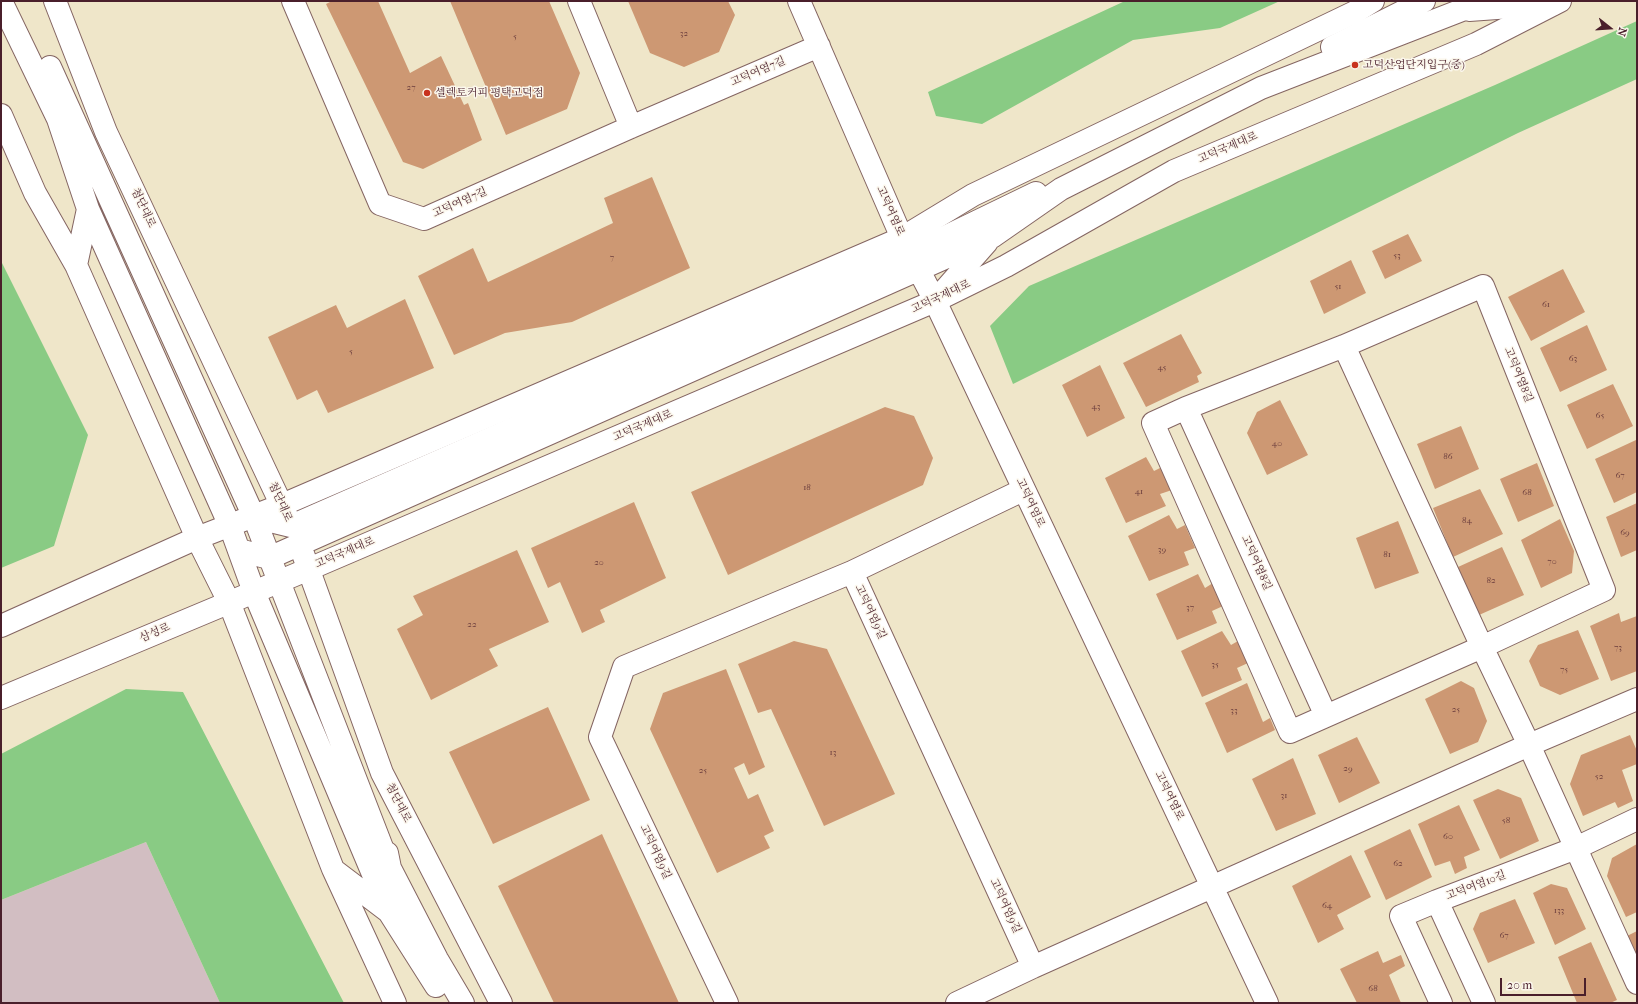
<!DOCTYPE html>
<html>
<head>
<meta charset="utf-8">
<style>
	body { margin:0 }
	#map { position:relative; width:1638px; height:1004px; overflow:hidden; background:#efe6c9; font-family:"IM FELL French Canon",serif }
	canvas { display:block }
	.frame { position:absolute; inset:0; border:2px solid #4a1f2b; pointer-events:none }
	.north { position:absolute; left:1590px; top:8px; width:40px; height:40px; -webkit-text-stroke:3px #fbf7ec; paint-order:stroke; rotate:107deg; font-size:11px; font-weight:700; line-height:16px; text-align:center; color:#4a1f2b }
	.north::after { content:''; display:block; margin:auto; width:14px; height:18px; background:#4a1f2b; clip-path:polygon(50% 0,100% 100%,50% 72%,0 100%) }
	.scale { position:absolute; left:1500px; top:978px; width:86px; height:18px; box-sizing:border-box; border:2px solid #4a1f2b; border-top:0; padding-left:5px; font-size:12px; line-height:14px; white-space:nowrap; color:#4a1f2b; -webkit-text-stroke:3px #fbf7ec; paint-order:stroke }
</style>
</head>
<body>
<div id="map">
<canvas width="1638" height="1004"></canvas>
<div class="frame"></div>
<div class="north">N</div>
<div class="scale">20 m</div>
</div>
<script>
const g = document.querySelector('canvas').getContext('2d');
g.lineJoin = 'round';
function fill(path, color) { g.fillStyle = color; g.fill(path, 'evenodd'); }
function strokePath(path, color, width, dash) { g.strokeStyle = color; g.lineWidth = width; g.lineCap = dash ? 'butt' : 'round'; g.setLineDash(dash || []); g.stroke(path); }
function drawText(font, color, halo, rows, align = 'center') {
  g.font = font + ' "IM FELL French Canon","Noto Serif KR",serif'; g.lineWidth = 3; g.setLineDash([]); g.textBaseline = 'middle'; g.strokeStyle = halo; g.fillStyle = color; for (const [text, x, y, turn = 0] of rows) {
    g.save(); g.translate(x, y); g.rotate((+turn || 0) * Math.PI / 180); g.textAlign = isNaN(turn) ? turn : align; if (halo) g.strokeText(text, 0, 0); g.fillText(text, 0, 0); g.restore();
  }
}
const industrial = new Path2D(`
	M146,842L220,1003H1V900Z`);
const green = new Path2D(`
	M1125,1H1280L1220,28L1133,40L982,124L936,116L928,92Z
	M1637,21V79L1518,133L1013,384L990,326L1029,286L1495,85Z
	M1,261L88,435L54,546L1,568Z
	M126,689L183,692L344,1003H220L146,842L1,900V754Z`);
const building = new Path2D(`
	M332,1H378L410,73L441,56L464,105L468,103L482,140L423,169L403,162L326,4Z
	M450,1H549L580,73L567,109L506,135Z
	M628,1H728L735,15L719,52L684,67L650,53Z
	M652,177L690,268L572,322L505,333L454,355L418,276L473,248L488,282L613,223L604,198Z
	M1408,234L1422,261L1385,279L1372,251Z
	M1351,260L1366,293L1324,314L1310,281Z
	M1563,269L1585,312L1531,341L1508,297Z
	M405,299L434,368L328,413L317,390L297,400L268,337L336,305L347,328Z
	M1587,325L1607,370L1560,392L1540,348Z
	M1181,334L1202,373L1197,376L1199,382L1146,407L1123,363Z
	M1100,365L1125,418L1087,437L1062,385Z
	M1613,384L1633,426L1587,449L1567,405Z
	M1280,400L1308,455L1267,475L1247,433L1257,412Z
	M885,407L914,416L933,458L923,485L728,575L691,492Z
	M1461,426L1479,469L1435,489L1417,444Z
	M1636,440L1637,492L1614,503L1595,459Z
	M1146,457L1154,471L1162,467L1172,490L1160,494L1166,506L1126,523L1105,478Z
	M1537,463L1554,506L1518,522L1500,479Z
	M1480,489L1503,534L1453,557L1433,508Z
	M634,502L666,578L600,610L605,622L582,633L560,582L548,588L531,548Z
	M1637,503V550L1621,557L1606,517Z
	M1169,515L1177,529L1185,525L1195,548L1184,552L1189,565L1149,581L1128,536Z
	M1560,519L1574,551L1572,573L1541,588L1521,540Z
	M1398,521L1419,573L1375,589L1356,538Z
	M1502,547L1524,595L1479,615L1458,567Z
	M517,550L549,622L489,649L498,666L431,700L397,629L423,615L413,596Z
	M1198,574L1205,588L1213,583L1223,606L1212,611L1217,623L1177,640L1156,594Z
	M1619,613L1621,622L1637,616V671L1611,681L1590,626Z
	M1578,630L1599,679L1560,695L1540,686L1529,661L1538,645Z
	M1222,631L1231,645L1238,641L1248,663L1237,668L1242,680L1202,697L1181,651Z
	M794,641L827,649L895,794L824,826L771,709L758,713L738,664Z
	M726,669L765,767L749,775L744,763L734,768L748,799L758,794L774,831L764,836L770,848L717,873L650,729L663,693Z
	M1461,681L1474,688L1487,721L1478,742L1450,754L1425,699Z
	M1247,683L1263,722L1270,718L1275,730L1227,753L1205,703Z
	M548,707L590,800L493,844L449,752Z
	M1630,735L1637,751V764L1622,770L1633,801L1618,808L1615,802L1583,816L1570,784L1581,755Z
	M1357,737L1380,783L1339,803L1318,755Z
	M1293,758L1316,814L1276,831L1252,779Z
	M1498,789L1521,798L1539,841L1500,859L1473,800Z
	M1459,805L1480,850L1464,857L1467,868L1455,874L1450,861L1435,866L1418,824Z
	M1410,829L1432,877L1386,900L1364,851Z
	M602,834L679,1003H554L498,886Z
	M1637,844V912L1626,917L1607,876L1612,858Z
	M1351,855L1371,897L1337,915L1344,929L1318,943L1292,886Z
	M1551,884L1567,888L1586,929L1555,945L1533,893Z
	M1515,899L1535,943L1488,963L1473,929L1480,913Z
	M1637,931V974L1623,938Z
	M1591,942L1617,1000L1610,1003H1577L1558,957Z
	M1378,951L1383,963L1401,955L1405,966L1389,975L1401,1003H1357L1340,969Z`);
const minor = new Path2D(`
	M1,1L58,119L88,209L230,526L254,592L389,912
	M55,1L106,132L289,521
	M293,1L380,204L424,219L631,127L819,46
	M579,1L631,127
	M799,1L902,238L935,301L1267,1003
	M1469,10L1553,4
	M1332,47L1424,1
	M50,67L254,517L390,868
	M1,115L35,193L76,265L197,538L229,602L333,869L395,1003
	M76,265L88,209
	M935,301L987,242
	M1186,408L1326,716
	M254,517L291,526L910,254L1036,193
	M239,550L269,558L992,237L1061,189L1261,88L1485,1
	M302,551L382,773L501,1003
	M852,572L1023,490
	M1637,699L1529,745L1637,983
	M387,853L390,868L437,959L463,1003
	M335,871L389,912L436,986
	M1437,901L1484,1003
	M727,1003L600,737L624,667L852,572L1033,967L1529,745L1482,647L1290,732L1153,423L1186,408L1344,346L1483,286L1604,590L1482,647L1344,346
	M957,1003L1033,967
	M1441,1003L1401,916L1437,901L1576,848L1637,819`);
const major = new Path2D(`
	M1,626L197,538L282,505L902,238L973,195L1357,11L1373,1
	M1,698L309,569L935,301L1006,266L1174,171L1476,44L1560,1`);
const markers = [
	[1355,65,4,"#c8321e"],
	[427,93,4,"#c8321e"]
];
const numberNames = [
	["32",684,34],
	["5",515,37],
	["27",411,88],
	["53",1397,256],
	["7",612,258],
	["51",1338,287],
	["61",1546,305],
	["5",351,352],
	["63",1573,359],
	["45",1162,368],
	["43",1096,407],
	["65",1600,416],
	["40",1277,444],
	["86",1448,457],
	["67",1620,476],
	["18",807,488],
	["41",1139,492],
	["68",1527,493],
	["84",1467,521],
	["69",1625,533],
	["39",1162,550],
	["81",1387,555],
	["70",1552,562],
	["20",599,563],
	["82",1491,581],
	["37",1190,608],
	["22",472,625],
	["73",1618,648],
	["35",1215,665],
	["75",1564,670],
	["25",1456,710],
	["33",1234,711],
	["13",833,753],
	["29",1348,769],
	["25",703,771],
	["52",1599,777],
	["31",1284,796],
	["58",1506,821],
	["60",1448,837],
	["62",1398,864],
	["64",1327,906],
	["133",1559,911],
	["67",1504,936],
	["68",1373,989]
];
const poiNames = [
	["고덕산업단지입구(중)",1363,65],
	["셀렉토커피 평택고덕점",435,93]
];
const streetNames = [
	["고덕여염7길",758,72,-23],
	["고덕국제대로",1228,148,-23],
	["고덕여염7길",460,203,-24],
	["첨단대로",143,208,65],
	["고덕여염로",890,211,66],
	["고덕국제대로",941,297,-25],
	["고덕여염8길",1518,375,68],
	["고덕국제대로",643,426,-23],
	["첨단대로",280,502,66],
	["고덕여염로",1030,503,65],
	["고덕국제대로",345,553,-23],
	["고덕여염8길",1256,563,66],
	["고덕여염9길",870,612,65],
	["삼성로",155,633,-23],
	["고덕여염로",1169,796,64],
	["첨단대로",398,803,63],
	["고덕여염9길",655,852,65],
	["고덕여염10길",1476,886,-21],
	["고덕여염9길",1005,906,65]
];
fill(industrial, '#d2bec2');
fill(green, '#89cb84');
fill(building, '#cd9873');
strokePath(minor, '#846562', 24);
strokePath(major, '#846562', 24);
strokePath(minor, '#fff', 22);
strokePath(major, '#fff', 22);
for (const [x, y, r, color] of markers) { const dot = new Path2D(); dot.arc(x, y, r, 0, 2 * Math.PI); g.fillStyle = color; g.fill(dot); strokePath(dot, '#fbf7ec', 1.5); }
drawText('9px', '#6b3d3d', null, numberNames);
drawText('11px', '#4a1f2b', '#fbf7ec', poiNames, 'left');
drawText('11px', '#4a1f2b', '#fbf7ec', streetNames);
</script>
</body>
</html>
